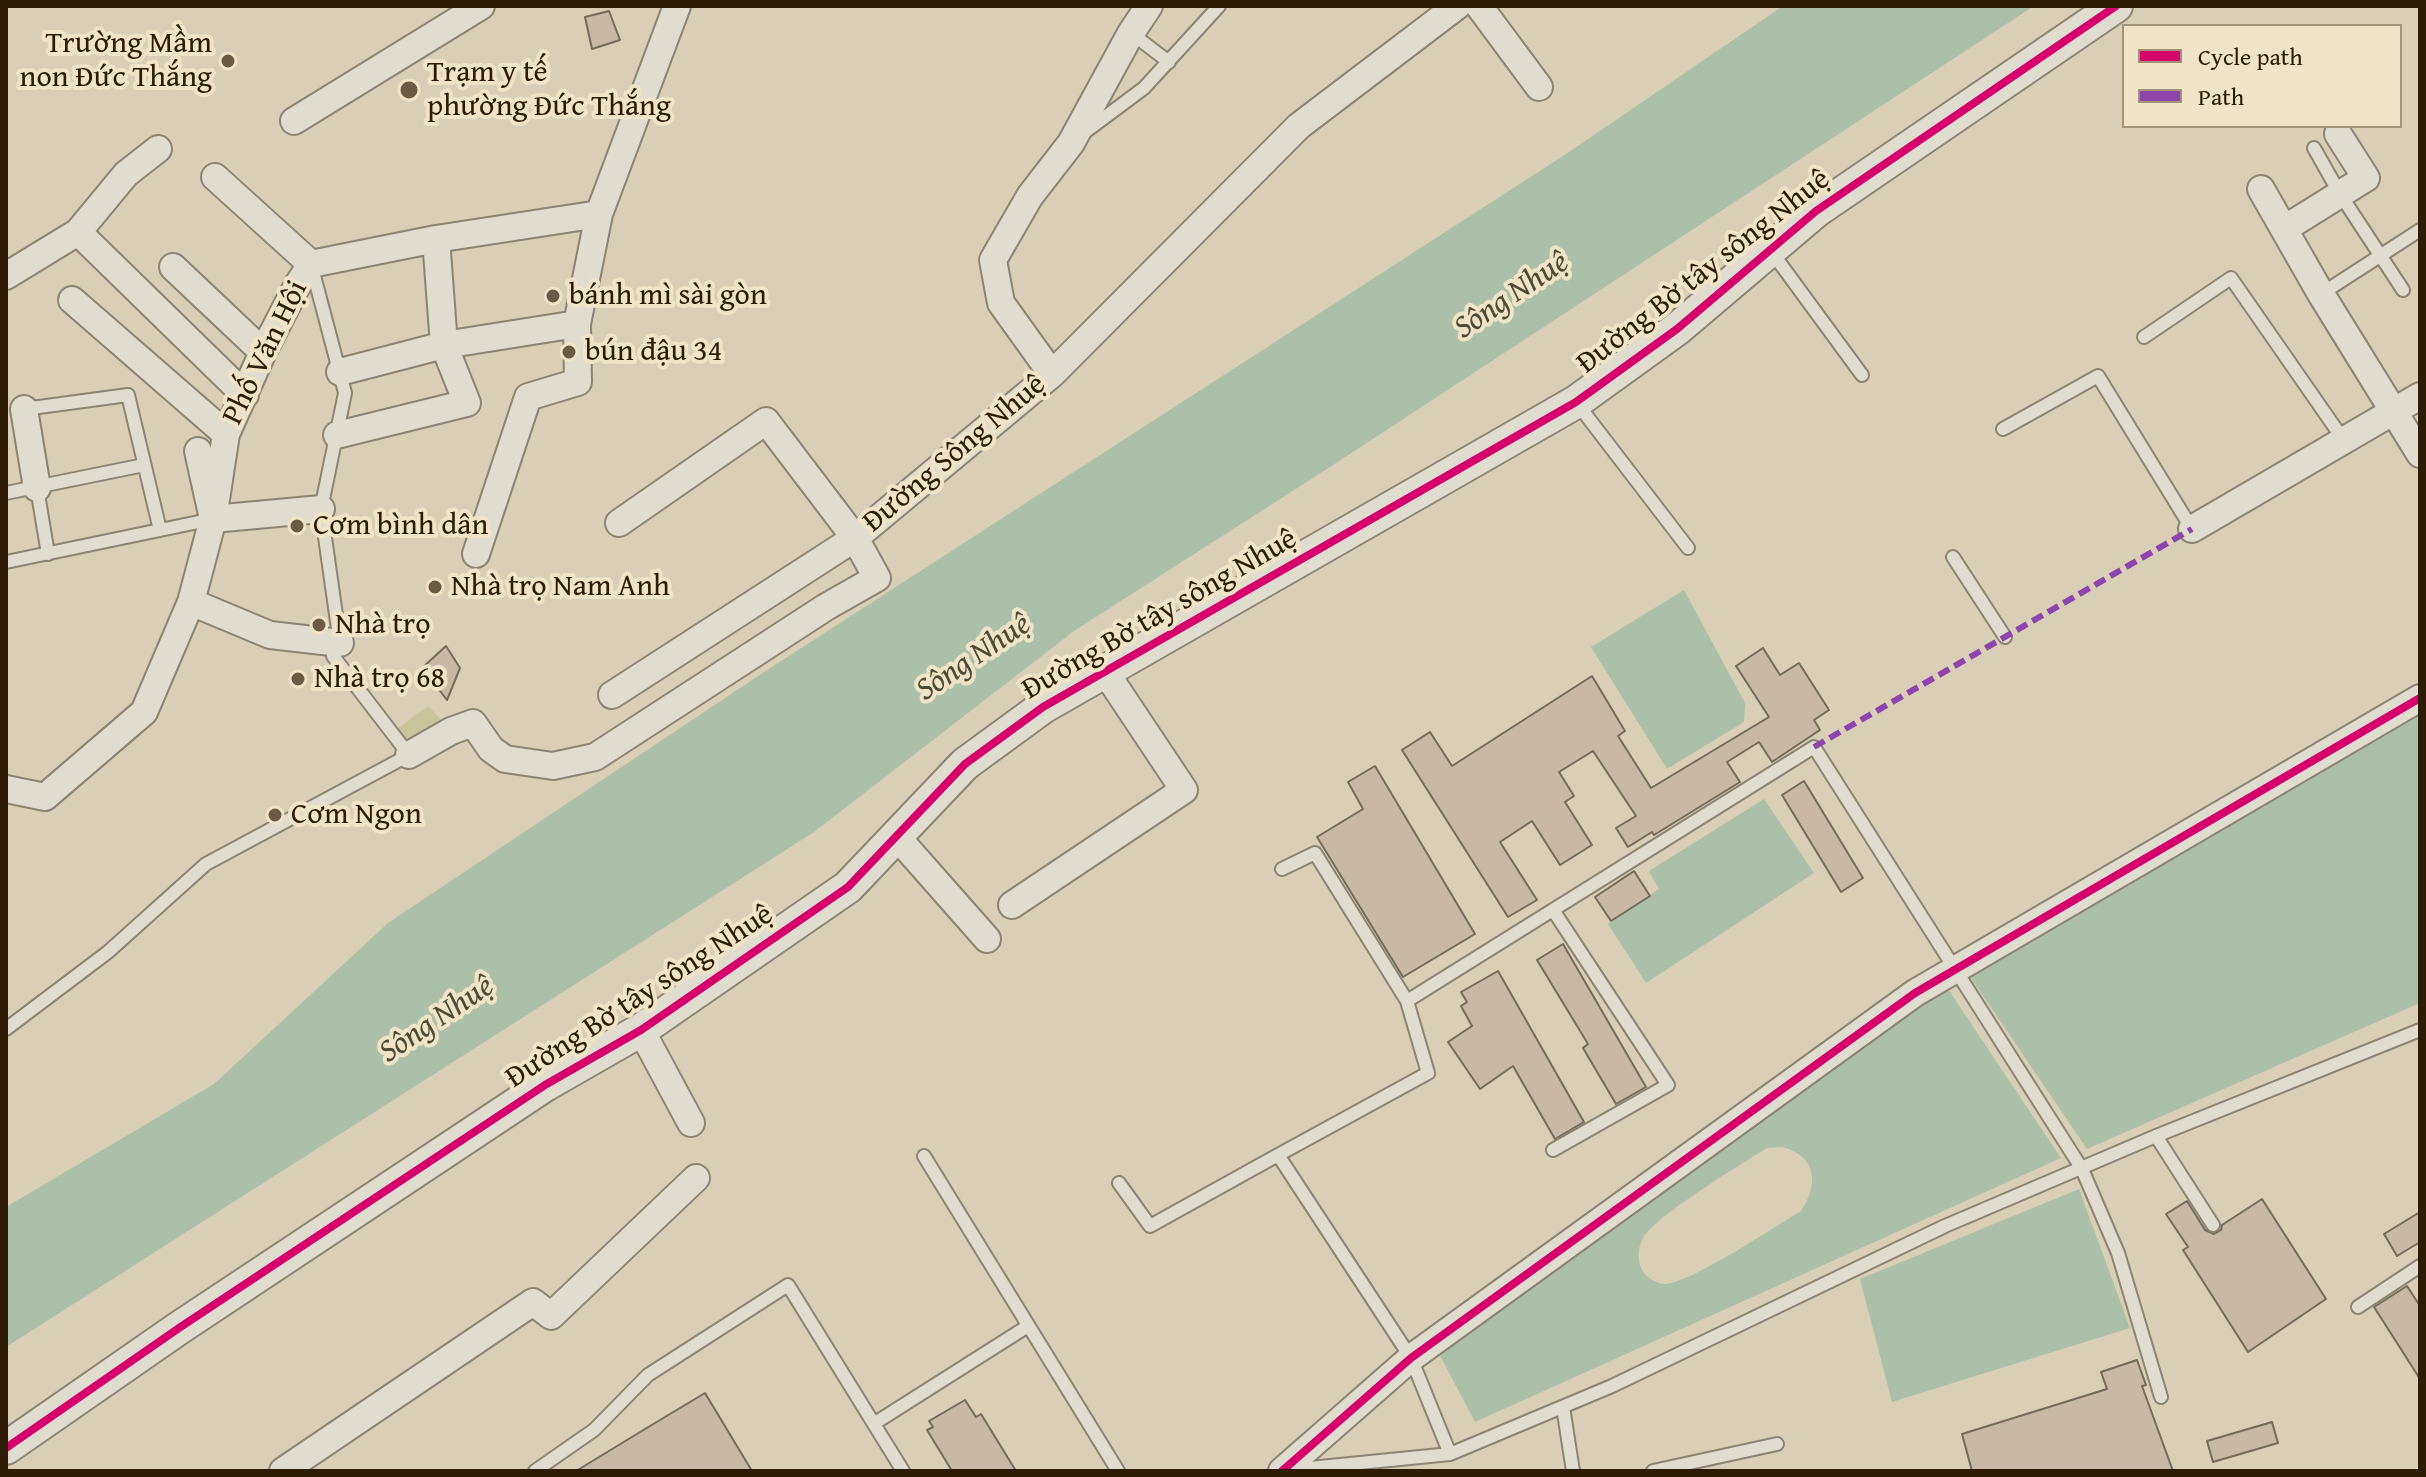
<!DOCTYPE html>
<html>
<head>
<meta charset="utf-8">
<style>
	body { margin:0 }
	#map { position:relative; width:2426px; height:1477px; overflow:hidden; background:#d9cfb6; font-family:"Gentium Book Plus",serif }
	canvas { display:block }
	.frame { position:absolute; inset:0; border:8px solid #2c1c06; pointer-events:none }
	.legend { position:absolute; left:2122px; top:24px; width:280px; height:104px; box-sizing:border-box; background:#f0e4c6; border:2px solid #a29479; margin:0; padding:10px 14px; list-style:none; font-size:24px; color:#2c1c06 }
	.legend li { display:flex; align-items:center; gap:16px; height:40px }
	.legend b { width:40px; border:2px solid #a29479 }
</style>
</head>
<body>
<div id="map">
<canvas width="2426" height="1477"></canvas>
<div class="frame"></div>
<ul class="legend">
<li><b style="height:10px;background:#d6006c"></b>Cycle path</li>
<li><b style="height:10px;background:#8e44ad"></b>Path</li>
</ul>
</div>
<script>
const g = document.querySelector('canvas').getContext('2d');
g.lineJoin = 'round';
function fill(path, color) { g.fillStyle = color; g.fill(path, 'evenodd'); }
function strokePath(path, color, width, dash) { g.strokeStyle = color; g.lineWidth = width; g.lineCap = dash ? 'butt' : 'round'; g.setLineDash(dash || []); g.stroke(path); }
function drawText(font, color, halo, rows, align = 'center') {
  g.font = font + ' "Gentium Book Plus",serif'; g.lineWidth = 8; g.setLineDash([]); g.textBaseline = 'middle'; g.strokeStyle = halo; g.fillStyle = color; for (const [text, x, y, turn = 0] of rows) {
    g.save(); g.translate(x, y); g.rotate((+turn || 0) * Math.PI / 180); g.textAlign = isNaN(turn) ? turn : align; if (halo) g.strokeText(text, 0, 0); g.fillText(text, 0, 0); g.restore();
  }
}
const green = new Path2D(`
	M428,706L449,728L411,749L397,729Z`);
const water = new Path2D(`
	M1783,6H2034L1327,469L1074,631L814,832L6,1347V1207L214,1084L388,923L761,674L1566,154Z
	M1684,590L1745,703L1744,722L1667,769L1591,647Z
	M2420,715V1003L2087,1149L1969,975Z
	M1764,799L1814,873L1646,983L1608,924L1659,889L1649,871Z
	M1946,986L2061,1158L1475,1422L1436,1348ZM1783,1147C1817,1157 1819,1184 1801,1211C1772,1228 1693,1282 1665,1284C1658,1284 1649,1279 1644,1273C1637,1263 1637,1249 1643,1238C1654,1217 1743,1163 1767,1148Z
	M2079,1189L2130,1328L1892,1402L1860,1279Z`);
const building = new Path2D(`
	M609,11L620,40L592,49L585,17Z
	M446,646L460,668L447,700L422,668Z
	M1763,648L1780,675L1799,663L1829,710L1814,720L1820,730L1772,762L1759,742L1727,762L1740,782L1654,835L1652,832L1628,847L1616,828L1636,816L1593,751L1559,772L1574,796L1565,802L1592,845L1560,865L1532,821L1500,842L1537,900L1508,917L1402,750L1430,732L1452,766L1592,676L1625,731L1618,736L1651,788L1769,717L1736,666Z
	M1375,766L1475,934L1403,977L1317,837L1363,809L1348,782Z
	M1804,781L1863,878L1841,892L1782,795Z
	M1634,871L1650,896L1611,921L1595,897Z
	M1563,944L1646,1087L1616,1104L1583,1048L1588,1044L1537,960Z
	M1498,971L1584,1122L1555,1139L1513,1066L1480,1089L1448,1042L1472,1026L1461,1006L1467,1002L1461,992Z
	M2262,1199L2326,1299L2248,1352L2183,1250L2188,1247L2166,1214L2187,1201L2205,1230L2214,1234L2221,1230L2222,1225Z
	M2420,1212V1242L2397,1256L2384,1234Z
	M2407,1286L2420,1306V1379L2374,1307Z
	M2137,1360L2146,1385L2142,1386L2173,1471H1972L1962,1434L2107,1389L2101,1372Z
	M705,1393L752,1471H576L650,1426Z
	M965,1400L976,1417L981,1414L1016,1471H952L927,1430L933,1427L929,1421Z
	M2272,1422L2278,1443L2213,1462L2207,1441Z`);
const service = new Path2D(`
	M1131,33L1169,62
	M1085,132L1144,88L1219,6
	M2314,148L2340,194L2403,290
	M1771,251L1862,375
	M2321,294L2420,230
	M2144,337L2231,278L2345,442
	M1576,402L1688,548
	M24,409L128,395L160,530
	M2003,429L2098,376L2192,529
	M37,488L48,554
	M6,493L144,465
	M1953,557L2005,637
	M6,562L213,519
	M1407,1001L1814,747L2082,1169L2118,1253L2161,1397
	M6,1029L108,952L206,864L409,755L333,656L340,643L321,509L345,393L312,268
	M2156,1136L2213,1225
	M1553,1150L1668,1085L1553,910
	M1278,1155L1428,1073L1407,1001L1315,853L1282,869
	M924,1156L1118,1471
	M1119,1183L1150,1226L1278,1155L1411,1358L1450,1454
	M2358,1307L2420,1266
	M1563,1407L1573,1471
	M875,1423L1028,1326
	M1290,1470L1450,1454L1612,1386L1945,1226L2156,1136L2420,1030
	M535,1471L594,1430L648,1375L788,1285L903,1471
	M1653,1471L1777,1444`);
const minor = new Path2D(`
	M1479,6L1539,87
	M294,121L481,6
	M215,177L311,264
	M2261,189L2321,294L2420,454
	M2284,229L2366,178L2338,134
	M78,232L245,395
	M173,267L263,352
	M6,276L78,232L126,174L158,149
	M72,300L226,434
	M340,372L444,345L577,324
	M1052,374L1001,303L993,260L1030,196L1071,143L1131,33L1149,6
	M24,409L37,488
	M337,435L467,403L444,345L436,239
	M198,451L213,519L321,509
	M2192,529L2420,396
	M476,554L528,397L578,382L577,324L599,214
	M191,602L270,635L340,643
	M612,695L855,538L1052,374L1299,126L1457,6
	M409,755L451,731L473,723L491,749L505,759L553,766L595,757L826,607L877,578L855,538L766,421L619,523
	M6,789L45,797L144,712L191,602L213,519L226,434L263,352L297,286L311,264L436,239L599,214L677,6
	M897,837L987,939
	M1012,905L1184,790L1106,673
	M641,1030L691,1123
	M283,1471L533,1302L551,1316L696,1178
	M1282,1471L1411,1358L1915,993L2420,698`);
const tertiary = new Path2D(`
	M6,1448L179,1328L545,1085L641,1030L848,887L965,764L1043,707L1576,402L1677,329L1816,211L2116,6`);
const quiet = new Path2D(`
	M1814,747L2192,529`);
const cycleway = new Path2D(`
	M6,1448L179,1328L545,1085L641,1030L848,887L965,764L1043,707L1576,402L1677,329L1816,211L2116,6
	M1282,1471L1411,1358L1915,993L2420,698`);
const markers = [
	[228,61,8,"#695b44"],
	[409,90,10,"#695b44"],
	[553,296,8,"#695b44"],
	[569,352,8,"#695b44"],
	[297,526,8,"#695b44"],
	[435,587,8,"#695b44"],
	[319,625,8,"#695b44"],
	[298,679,8,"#695b44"],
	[275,815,8,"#695b44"]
];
const poiNames = [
	["Trường Mầm",212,44,"right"],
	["non Đức Thắng",212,78,"right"],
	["Trạm y tế",427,73],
	["phường Đức Thắng",427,107],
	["bánh mì sài gòn",569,296],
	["bún đậu 34",585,352],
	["Cơm bình dân",313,526],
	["Nhà trọ Nam Anh",451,587],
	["Nhà trọ",335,625],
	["Nhà trọ 68",314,679],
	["Cơm Ngon",291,815]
];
const streetNames = [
	["Đường Bờ tây sông Nhuệ",1704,272,-38],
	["Phố Văn Hội",266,353,-64],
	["Đường Sông Nhuệ",955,454,-40],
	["Đường Bờ tây sông Nhuệ",1160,615,-30],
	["Đường Bờ tây sông Nhuệ",640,997,-33]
];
const waterNames = [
	["Sông Nhuệ",1512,296,-34],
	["Sông Nhuệ",974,658,-34],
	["Sông Nhuệ",437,1020,-34]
];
fill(green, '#c8c59a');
fill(water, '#acc0a9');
fill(building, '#c7b9a6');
strokePath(building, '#736b5c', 2);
strokePath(service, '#8b8473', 16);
strokePath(minor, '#8b8473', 30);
strokePath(tertiary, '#8b8473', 36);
strokePath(service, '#e1dcd0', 12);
strokePath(minor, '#e1dcd0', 26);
strokePath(tertiary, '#e1dcd0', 32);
strokePath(quiet, '#8e44ad', 6, [12, 6]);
strokePath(cycleway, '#d6006c', 8);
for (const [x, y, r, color] of markers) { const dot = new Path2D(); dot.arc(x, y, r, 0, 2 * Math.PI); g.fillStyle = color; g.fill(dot); strokePath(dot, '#f0e4c6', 3); }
drawText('30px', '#2c1c06', '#f0e4c6', poiNames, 'left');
drawText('30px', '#2c1c06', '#f0e4c6', streetNames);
drawText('italic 32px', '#4c4b35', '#f0e4c6', waterNames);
</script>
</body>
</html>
